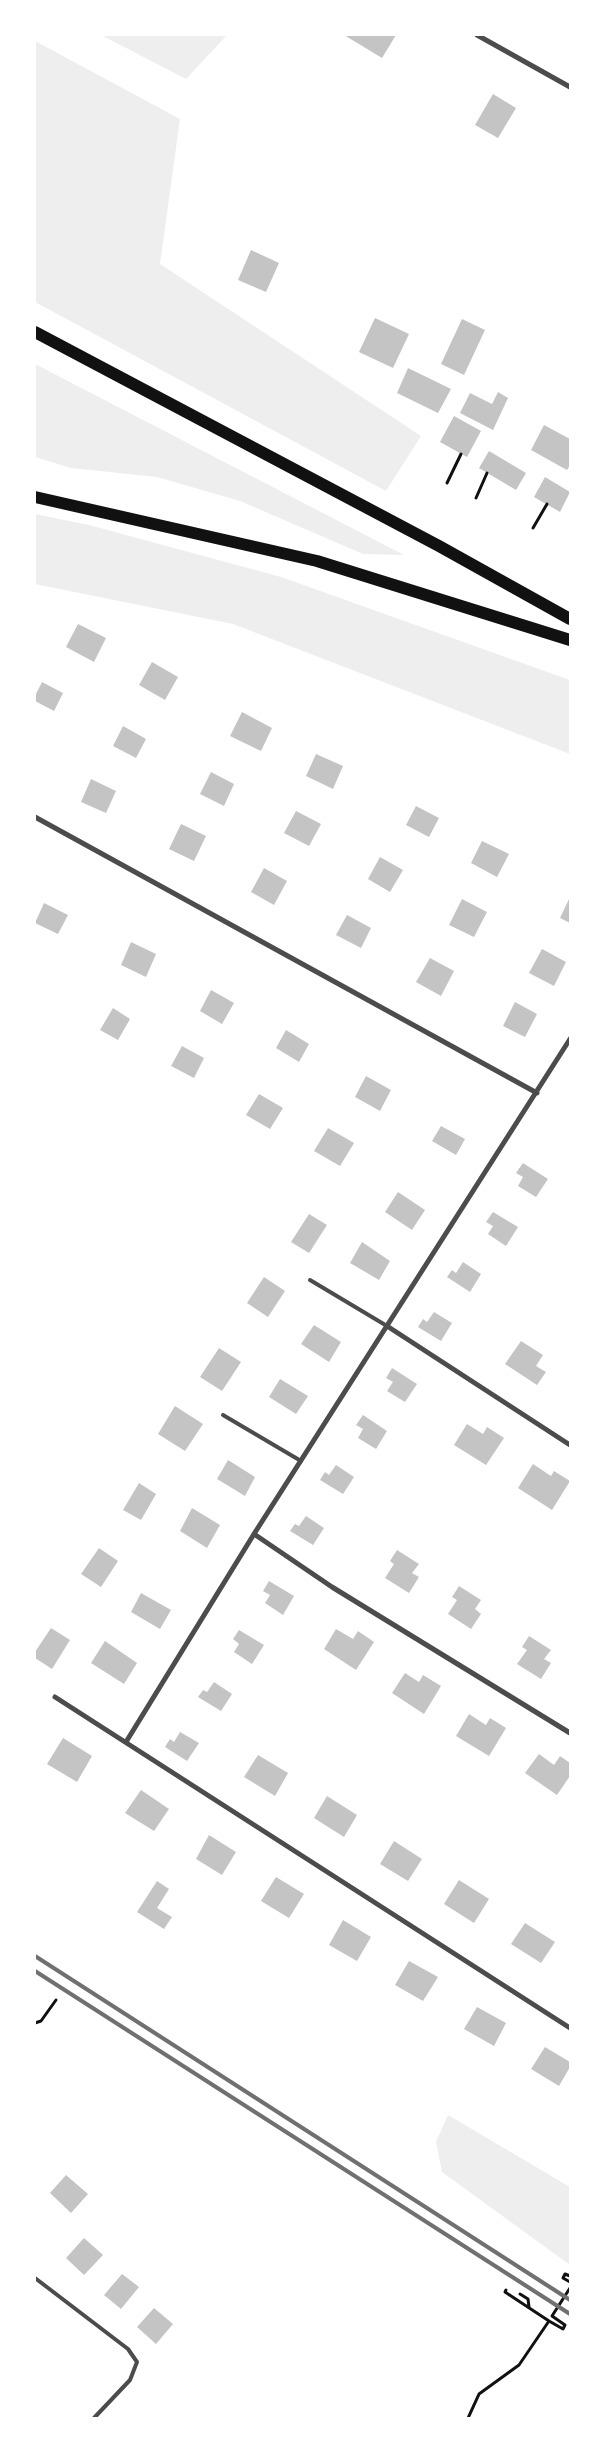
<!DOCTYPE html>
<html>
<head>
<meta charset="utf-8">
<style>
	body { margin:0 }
	#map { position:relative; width:605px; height:2453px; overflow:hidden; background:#fff; font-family:"DejaVu Sans",sans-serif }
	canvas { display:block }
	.frame { position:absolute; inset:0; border:36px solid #fff; pointer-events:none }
</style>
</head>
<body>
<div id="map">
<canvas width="605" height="2453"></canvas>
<div class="frame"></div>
</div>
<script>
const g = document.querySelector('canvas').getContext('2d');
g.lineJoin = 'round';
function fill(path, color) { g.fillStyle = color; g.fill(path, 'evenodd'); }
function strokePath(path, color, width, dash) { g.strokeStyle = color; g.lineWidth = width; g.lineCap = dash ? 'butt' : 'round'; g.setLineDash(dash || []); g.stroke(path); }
const green = new Path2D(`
	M101,35H227L186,79Z
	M35,41L180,119L160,264L421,436L386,491L35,302Z
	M35,364L404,555L363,554L240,501L157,477L71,468L35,457Z
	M35,514L89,525L281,577L570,680V754L233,624L35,584Z
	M448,2115L570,2187V2265L442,2172L436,2142Z`);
const building = new Path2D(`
	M344,35H396L382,58Z
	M493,94L516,108L498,138L475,125Z
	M251,250L279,263L266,292L238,280Z
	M375,318L409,334L393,368L359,352Z
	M462,319L485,330L464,375L441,364Z
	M408,368L451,389L438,413L397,393Z
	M498,392L508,398L493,430L460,413L470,393L492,404Z
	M454,416L481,431L467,457L440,442Z
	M544,425L570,439V465L567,470L531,450Z
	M489,451L526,473L516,490L479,468Z
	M545,477L570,492L560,512L534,497Z
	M78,624L106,638L94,662L66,647Z
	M152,662L178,677L165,700L139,685Z
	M42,682L63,693L54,711L35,701V696Z
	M242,712L272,728L261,751L230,736Z
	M123,726L146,739L136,758L113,746Z
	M316,754L343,766L333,789L306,776Z
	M211,772L234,784L224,806L200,794Z
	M91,779L116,791L106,813L81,802Z
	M416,806L439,818L429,837L406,825Z
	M296,811L321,824L309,846L284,833Z
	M181,824L206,836L194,861L169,849Z
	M482,841L509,854L497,877L471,863Z
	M380,857L403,870L390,892L368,879Z
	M264,868L287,881L274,905L251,892Z
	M570,897V923L560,918Z
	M462,899L487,912L474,937L449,925Z
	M44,903L68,915L58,934L35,923Z
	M347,915L371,928L361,948L336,935Z
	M131,942L156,954L146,977L121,965Z
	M542,949L566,962L554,986L529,973Z
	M430,958L454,971L441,996L416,982Z
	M211,990L234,1003L222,1024L200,1011Z
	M515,1002L537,1014L525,1037L503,1026Z
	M113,1008L130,1019L118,1040L100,1030Z
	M286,1030L309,1044L299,1062L276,1048Z
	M182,1046L204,1058L194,1078L171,1066Z
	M366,1076L391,1090L380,1111L355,1097Z
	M259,1094L283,1108L270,1129L246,1115Z
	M441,1126L465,1139L456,1155L432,1141Z
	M328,1128L354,1143L340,1166L314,1151Z
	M523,1163L548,1179L536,1197L518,1186L523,1177L516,1173Z
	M398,1192L425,1210L412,1230L385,1212Z
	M493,1212L518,1227L506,1246L488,1234L493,1226L486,1222Z
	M309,1214L327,1225L309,1253L291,1242Z
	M362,1242L390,1261L379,1280L350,1263Z
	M463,1262L481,1274L470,1292L447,1277L452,1270L456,1273Z
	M264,1277L285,1291L268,1317L247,1303Z
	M434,1312L452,1323L441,1341L418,1327L423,1319L427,1322Z
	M314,1325L341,1342L329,1362L301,1344Z
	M521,1341L543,1355L536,1366L546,1372L537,1385L505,1364Z
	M219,1348L241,1362L222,1391L200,1377Z
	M392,1368L417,1384L405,1402L387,1391L393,1382L386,1378Z
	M280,1379L308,1396L296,1414L269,1397Z
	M175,1406L203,1424L185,1451L158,1434Z
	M363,1415L387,1431L376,1449L358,1438L363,1429L356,1425Z
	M467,1424L483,1434L487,1427L504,1438L486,1465L454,1445Z
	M228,1460L255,1477L245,1496L217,1479Z
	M533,1464L551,1476L554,1471L570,1481L552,1510L518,1488Z
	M336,1465L354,1477L343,1494L320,1480L325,1472L329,1475Z
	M139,1483L156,1494L141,1520L123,1510Z
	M192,1508L220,1525L207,1548L180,1531Z
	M306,1516L324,1528L313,1545L290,1531L295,1524L299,1526Z
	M99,1548L118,1561L101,1587L81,1574Z
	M397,1550L419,1564L412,1573L419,1577L409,1593L385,1578L394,1564L390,1561Z
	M269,1581L294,1596L283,1615L265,1603L270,1595L263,1591Z
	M459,1586L481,1600L475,1609L481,1614L471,1629L448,1614L457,1600L452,1597Z
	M141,1593L171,1610L160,1629L131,1612Z
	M51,1628L70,1640L52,1669L35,1658V1652Z
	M336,1629L353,1639L358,1631L374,1642L356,1670L324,1649Z
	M239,1630L264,1645L252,1664L234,1652L239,1644L233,1639Z
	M529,1636L551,1650L544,1659L551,1663L541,1679L517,1664L527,1650L522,1647Z
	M105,1641L137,1663L124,1684L91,1663Z
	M405,1673L419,1682L423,1675L441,1686L424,1714L392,1693Z
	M214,1682L232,1694L221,1711L198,1697L203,1690L207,1692Z
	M469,1714L486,1725L490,1718L506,1728L489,1756L456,1736Z
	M180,1732L199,1743L187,1761L165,1747L170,1739L174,1742Z
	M63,1738L92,1756L77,1782L47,1764Z
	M539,1754L554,1765L560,1756L570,1763V1776L557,1795L525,1773Z
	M258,1755L288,1773L275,1796L244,1777Z
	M141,1790L169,1809L154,1831L125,1813Z
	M327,1796L357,1815L344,1837L314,1818Z
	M209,1835L236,1852L222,1875L196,1859Z
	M394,1841L422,1859L408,1881L380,1864Z
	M276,1877L304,1894L289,1918L261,1901Z
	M459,1880L489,1899L474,1923L444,1904Z
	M157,1881L169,1889L157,1908L172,1917L164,1929L137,1912Z
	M343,1920L371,1937L357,1961L329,1945Z
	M525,1923L555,1942L541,1963L511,1944Z
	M409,1961L438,1977L423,2001L395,1985Z
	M477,2007L506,2023L494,2046L464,2029Z
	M545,2047L570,2062V2067L559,2086L531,2069Z
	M66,2175L88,2194L71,2213L50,2193Z
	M84,2238L103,2255L84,2275L66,2258Z
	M122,2274L139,2287L121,2309L104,2295Z
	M154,2308L173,2324L156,2344L137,2327Z`);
const path = new Path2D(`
	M447,483L461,454
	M476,498L487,473
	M533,528L547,504
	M35,2023L41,2021L56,2000
	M570,2276L565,2274L563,2278L570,2282
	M520,2294L528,2299L529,2307
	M549,2321L563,2329L565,2325L552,2316L570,2288
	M468,2418L479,2394L519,2365L549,2321L505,2292L506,2290`);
const service = new Path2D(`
	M310,1280L387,1326
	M223,1415L301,1461
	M35,2278L128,2349L137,2362L130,2380L94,2418`);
const minor = new Path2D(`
	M477,35L570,87
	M35,817L537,1093
	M387,1326L570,1445
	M254,1534L332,1587L570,1733
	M55,1697L570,2028
	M126,1742L254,1534L570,1039`);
const primary = new Path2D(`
	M35,332L439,546L570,619
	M35,497L317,561L570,640`);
const rail = new Path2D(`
	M35,1956L570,2300
	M35,1971L570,2314`);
fill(green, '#eee');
fill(building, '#c4c4c4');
strokePath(path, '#111', 3);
strokePath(service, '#4c4c4c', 4);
strokePath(minor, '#4c4c4c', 5);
strokePath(primary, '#111', 12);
strokePath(rail, '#707070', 4);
</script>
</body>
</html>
